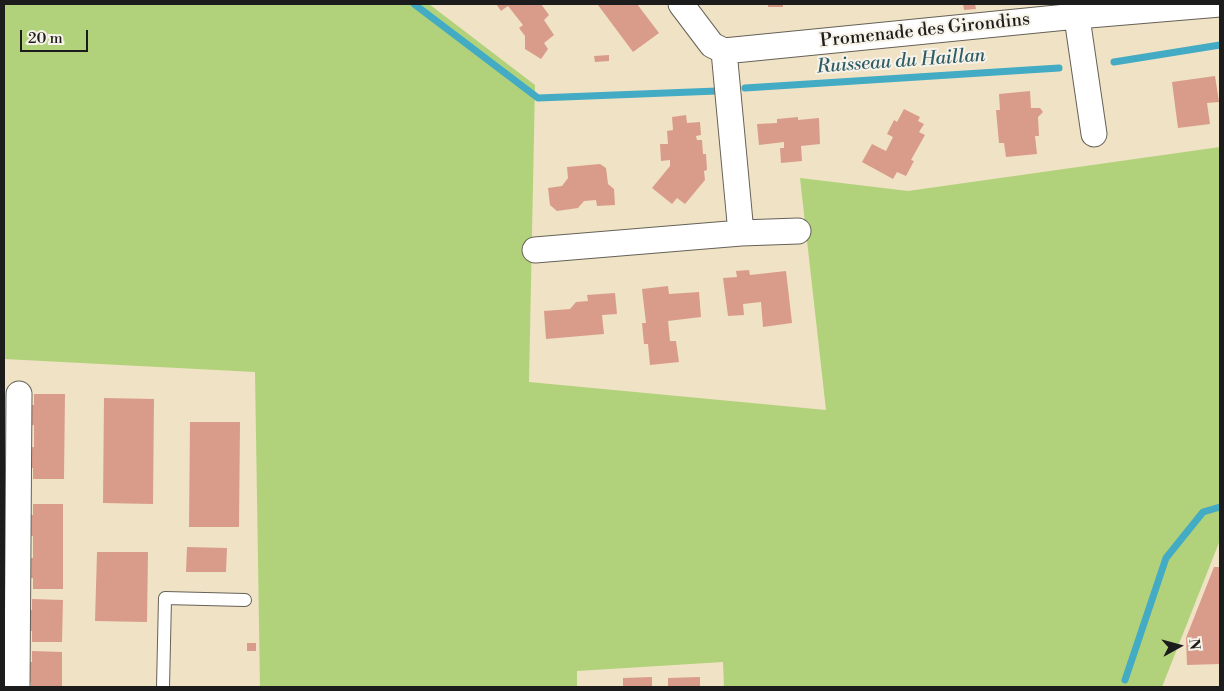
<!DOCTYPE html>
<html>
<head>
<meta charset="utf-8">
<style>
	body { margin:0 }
	#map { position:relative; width:1224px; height:691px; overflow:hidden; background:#f0e2c5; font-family:"Libre Bodoni",serif }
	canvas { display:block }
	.frame { position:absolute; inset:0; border:5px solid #1c1c1c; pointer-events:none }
	.north { position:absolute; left:1154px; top:621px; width:50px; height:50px; -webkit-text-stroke:4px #f7f3e8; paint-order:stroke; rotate:83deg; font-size:14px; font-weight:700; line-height:20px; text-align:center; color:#1c1c1c }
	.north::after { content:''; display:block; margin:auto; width:18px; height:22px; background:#1c1c1c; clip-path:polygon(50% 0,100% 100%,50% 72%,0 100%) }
	.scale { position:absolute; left:20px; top:30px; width:68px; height:22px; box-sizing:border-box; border:2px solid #1c1c1c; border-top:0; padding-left:6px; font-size:15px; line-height:18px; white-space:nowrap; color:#1c1c1c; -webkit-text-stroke:4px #f7f3e8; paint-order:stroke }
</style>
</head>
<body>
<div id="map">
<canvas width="1224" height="691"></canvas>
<div class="frame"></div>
<div class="north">N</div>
<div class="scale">20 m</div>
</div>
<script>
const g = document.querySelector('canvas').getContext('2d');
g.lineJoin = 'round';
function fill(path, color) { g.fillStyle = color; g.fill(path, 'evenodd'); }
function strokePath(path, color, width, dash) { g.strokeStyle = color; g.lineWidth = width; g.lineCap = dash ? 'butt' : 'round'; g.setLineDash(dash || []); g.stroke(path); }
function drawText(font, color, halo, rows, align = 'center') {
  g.font = font + ' "Libre Bodoni",serif'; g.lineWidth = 4; g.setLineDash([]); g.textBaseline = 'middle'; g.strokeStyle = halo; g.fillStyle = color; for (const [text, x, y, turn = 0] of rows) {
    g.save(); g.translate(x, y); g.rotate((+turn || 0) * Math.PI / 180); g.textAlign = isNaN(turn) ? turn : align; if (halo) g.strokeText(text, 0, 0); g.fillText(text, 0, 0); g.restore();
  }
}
const green = new Path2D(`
	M4,4H429L535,85L529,382L826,410L800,178L908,191L1220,147V540L1162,687H724L723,662L577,671V687H260L255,372L4,359Z`);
const stream = new Path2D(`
	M414,4L538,98L717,91
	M1114,62L1220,45
	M745,88L1059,68
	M1125,680L1166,558L1203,512L1220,507`);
const building = new Path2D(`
	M496,4H541L549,15L544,20L554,35L544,43L548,49L541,59L525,49V36L519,28L523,25L508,6L501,11Z
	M600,4H637L659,33L633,52L598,5Z
	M768,4H783V7H768Z
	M963,4H975L976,9L964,10Z
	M609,55V61L595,62L594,56Z
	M1215,76L1219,102L1207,103L1210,124L1178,128L1172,82Z
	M1030,91L1031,108H1040L1043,112L1038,117L1039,136H1035L1037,154L1006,157L1004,143H999L996,110H1000L999,94Z
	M904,109L920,117L918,121L924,124L919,132L925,135L911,160L914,161L906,176L897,172L893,179L862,162L872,144L886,151L893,137L887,134L894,120L897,122Z
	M686,115L687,123L700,122L701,135L696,136L697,140H702L703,154H706L707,170L704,171L705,180L685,204L677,198L672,204L652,188L670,166V160L661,161L660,144H668L667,131L673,130L672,117Z
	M798,117V120L819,118L820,144L801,146L802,161L781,163L780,148H784V142L759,145L757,124L777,123V119Z
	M600,164L606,168L608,184L614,189L615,205L597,206L596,200L584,201L578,208L557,211L550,205L548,188L562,186L568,178L567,167Z
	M749,270L750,275L786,271L792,323L763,327L761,302L743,304L744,315L728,316L723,278L737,277L736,271Z
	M668,286L669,294L699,292L701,317L668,321L670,341H676L679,362L650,365L648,344H644L642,323H646L642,289Z
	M615,293L617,314L602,315L604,334L546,339L544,311L570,309L576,302L588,301L587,295Z
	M34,394H65L64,479H33V468H28V448L34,447V425L29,426L28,405H34Z
	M104,398L154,399L153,504L103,503Z
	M190,422H240L239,527H189Z
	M33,504H63V589H33V578H27V558H33V536H27L28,515H33Z
	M187,547L227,548L226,572H186Z
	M97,552H148L147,622L95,621Z
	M1214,567H1220V664L1187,665L1186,638Z
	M32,599L63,600L62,642H32V631H26L27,610H32Z
	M247,643H256V651H247Z
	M32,651L62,652V687H31V683H26V662H32Z
	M652,677V687H623V678Z
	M700,677V687H668V678Z`);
const lane = new Path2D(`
	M163,687L165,598L245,600`);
const street = new Path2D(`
	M681,4L712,45L724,51L1077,16L1220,4
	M1075,4L1094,134
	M741,233L798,231
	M535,250L741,233L724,51
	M17,687L19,394`);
const streetNames = [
	["Promenade des Girondins",925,31,-6]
];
const waterNames = [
	["Ruisseau du Haillan",901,62,-4]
];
fill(green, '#b1d27a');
strokePath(stream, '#43abc3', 7);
fill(building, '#d99c8a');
strokePath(lane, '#666157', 14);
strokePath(street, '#666157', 27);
strokePath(lane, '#fff', 12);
strokePath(street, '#fff', 25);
drawText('18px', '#1c1c1c', '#f7f3e8', streetNames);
drawText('italic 19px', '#2e5c67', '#f7f3e8', waterNames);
</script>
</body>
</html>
